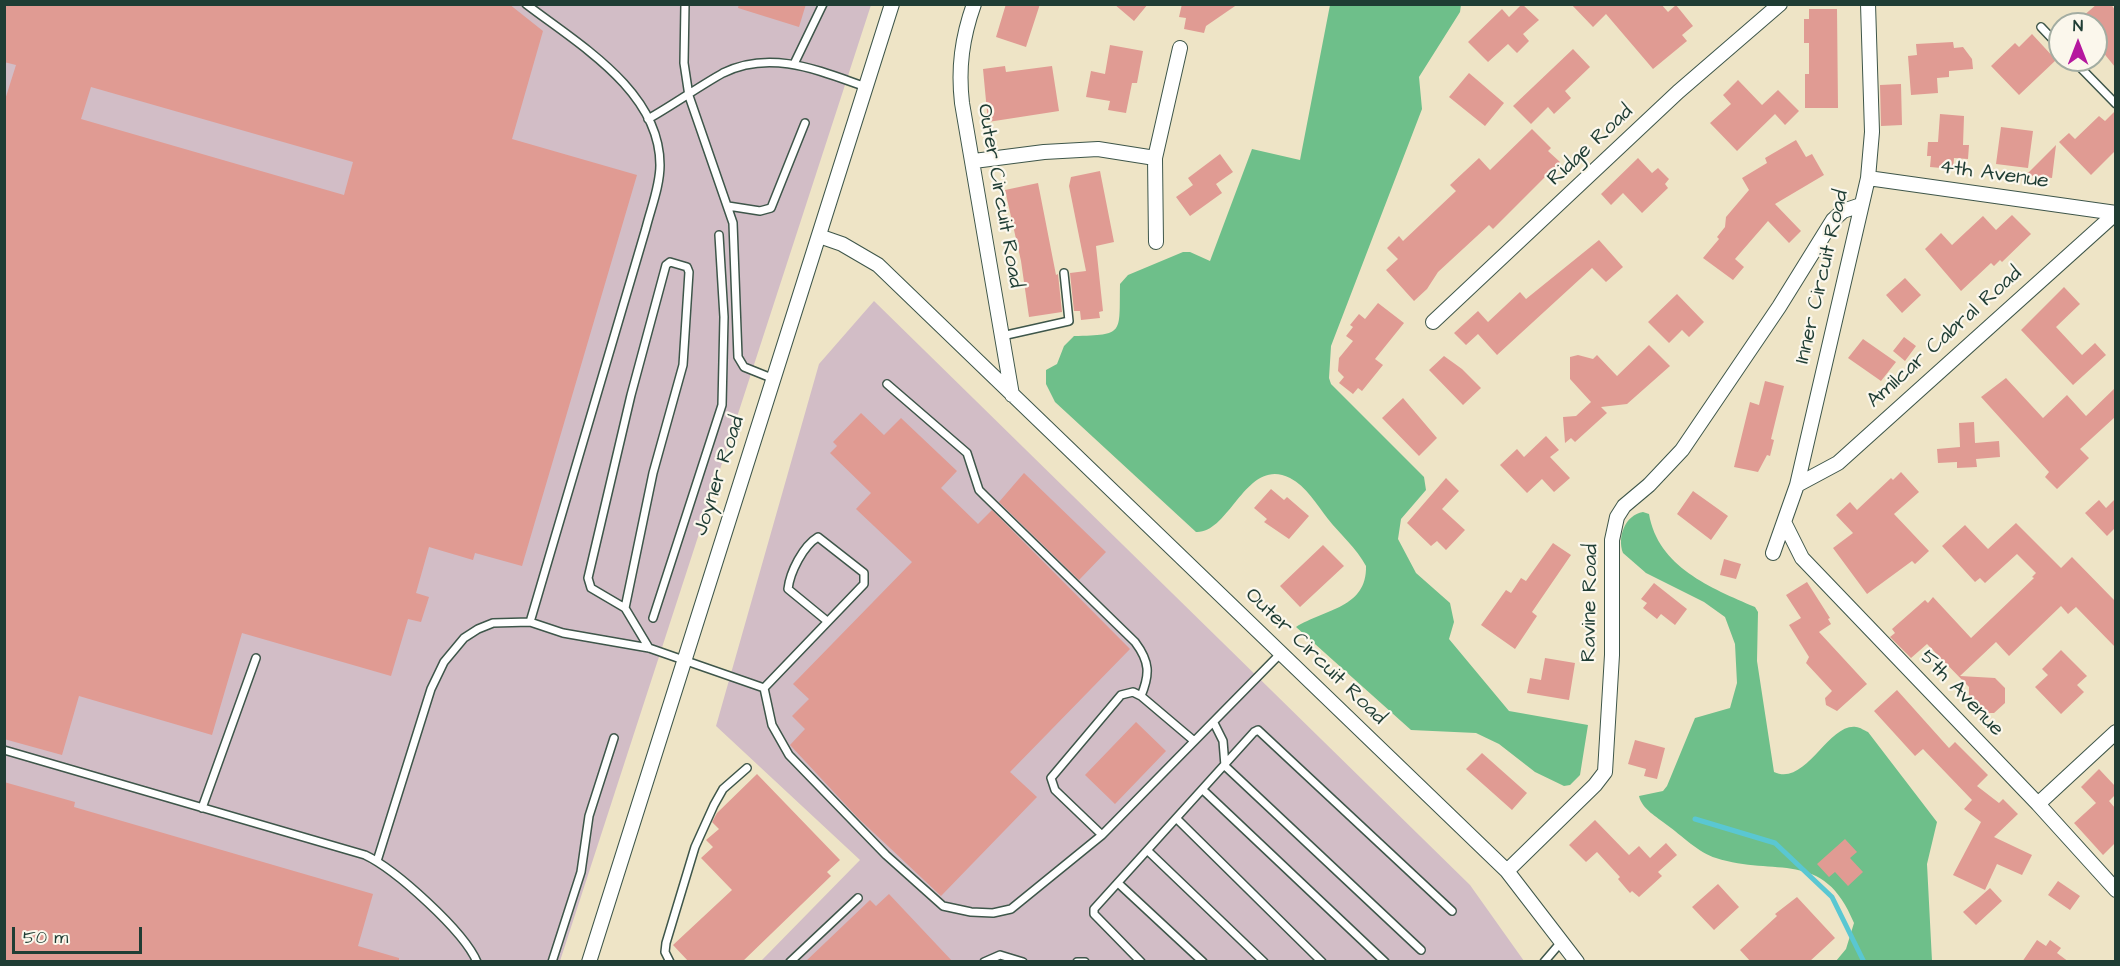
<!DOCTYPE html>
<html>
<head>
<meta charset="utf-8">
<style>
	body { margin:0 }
	#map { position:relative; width:2120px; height:966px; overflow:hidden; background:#eee4c6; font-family:"Architects Daughter",sans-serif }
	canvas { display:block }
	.frame { position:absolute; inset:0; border:6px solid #1f3d34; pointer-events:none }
	.north { position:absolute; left:2048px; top:12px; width:60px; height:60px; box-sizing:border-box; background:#fbf7ec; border:2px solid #a3ada2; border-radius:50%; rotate:0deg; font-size:16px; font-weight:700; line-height:24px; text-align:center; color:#1f3d34 }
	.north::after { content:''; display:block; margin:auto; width:21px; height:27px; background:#b5179e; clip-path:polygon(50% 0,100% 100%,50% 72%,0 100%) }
	.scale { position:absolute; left:12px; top:927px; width:130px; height:27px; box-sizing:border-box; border:3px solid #1f3d34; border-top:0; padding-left:8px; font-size:18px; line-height:21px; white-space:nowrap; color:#1f3d34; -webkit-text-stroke:4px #fbf7ec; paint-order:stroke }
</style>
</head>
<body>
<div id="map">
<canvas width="2120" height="966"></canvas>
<div class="frame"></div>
<div class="north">N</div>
<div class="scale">50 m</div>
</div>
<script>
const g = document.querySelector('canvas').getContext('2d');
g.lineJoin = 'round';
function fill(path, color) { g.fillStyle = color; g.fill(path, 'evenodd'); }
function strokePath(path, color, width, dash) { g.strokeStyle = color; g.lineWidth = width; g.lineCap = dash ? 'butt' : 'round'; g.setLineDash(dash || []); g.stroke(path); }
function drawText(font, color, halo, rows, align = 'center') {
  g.font = font + ' "Architects Daughter",sans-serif'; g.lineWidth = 4.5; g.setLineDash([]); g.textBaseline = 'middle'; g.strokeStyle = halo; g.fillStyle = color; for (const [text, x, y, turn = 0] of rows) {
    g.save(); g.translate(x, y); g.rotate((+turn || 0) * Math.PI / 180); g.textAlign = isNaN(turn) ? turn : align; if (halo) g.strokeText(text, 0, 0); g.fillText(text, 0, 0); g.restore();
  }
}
const industrial = new Path2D(`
	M5,5H871L560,961L5,962Z
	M874,301L1470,885L1524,961H761L860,860L716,726L819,364Z`);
const forest = new Path2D(`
	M1330,5H1461L1460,12L1419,77L1422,109L1331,346L1329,378L1331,384L1424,477L1426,490L1401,519L1398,539L1416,573L1450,603L1454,622L1449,639L1509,711L1588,725L1580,775L1570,785L1564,786L1535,772L1499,744L1476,733L1411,730L1296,627C1325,609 1367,608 1366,566C1357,549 1340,534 1328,519C1317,505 1306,486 1290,478C1246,456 1230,534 1196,532L1055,402L1046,384V370L1057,364L1064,346L1074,336C1125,335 1119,334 1120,284L1128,275L1183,252H1190L1210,261L1252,149L1300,160Z
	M1643,512L1649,514C1658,567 1711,588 1755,607L1758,612L1757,661L1774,772C1806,787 1828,723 1856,727C1860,727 1865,731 1868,732L1937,822L1927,864L1932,961H1836L1846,949L1854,923C1824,848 1775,877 1716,858C1699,853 1681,835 1667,825C1657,817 1642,809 1639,796L1663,791L1667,786L1695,718L1730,708L1737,683L1735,644L1725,617L1704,602L1646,573L1623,553C1617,537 1625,515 1643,512Z`);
const stream = new Path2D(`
	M1695,819L1775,843L1832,897L1864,962`);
const building = new Path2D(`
	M4,4H509L543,31L512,139L637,175L522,566L475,553L473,560L429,547L416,593L429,597L421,622L408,619L391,676L242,633L212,735L79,696L62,755L4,739V103L16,65L4,62ZM91,87L353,162L344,195L81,119Z
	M739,4H806L799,27L738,8Z
	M1006,4H1040L1026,47L996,37Z
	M1114,4H1148L1134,21Z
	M1182,4H1238L1206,26L1204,33L1184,29L1186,18L1179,17Z
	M1522,4L1539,20L1523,34L1529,41L1517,53L1508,44L1488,62L1468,42L1502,9L1509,17Z
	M1571,4H1661L1668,12L1676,5L1693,26L1682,35L1687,41L1653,69L1606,14L1593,27Z
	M2097,4H2111L2115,10V67L2102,51L2096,56V24H2074Z
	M1809,9H1837L1838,108H1805V74H1809V43H1804V19H1809Z
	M2032,34L2056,60L2019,95L1991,66L2015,43L2019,47Z
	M1953,42L1954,48L1963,47L1972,59L1973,69L1949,71V77L1937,78L1938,93L1911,95L1908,56L1917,55L1916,44Z
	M1110,45L1143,51L1137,83H1132L1126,113L1108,110L1110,101L1086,97L1091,71L1105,74Z
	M1573,49L1590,67L1565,91L1571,98L1554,114L1548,107L1531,124L1513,106Z
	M1005,66L1006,72L1052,66L1059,111L988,122L983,69Z
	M1469,73L1504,103L1485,126L1449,97Z
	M1738,80L1762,105L1778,90L1799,111L1785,125L1775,114L1737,151L1710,123L1731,104L1723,95Z
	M1901,84L1902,125L1881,126L1880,85Z
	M2115,111V151L2091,175L2059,142L2069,133L2075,139L2099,116L2105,121Z
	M1940,114L1964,116L1963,145H1969L1968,159L1954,158L1953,169L1930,167L1931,156H1927L1928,142H1938Z
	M2001,127L2033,131L2028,168L1996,164Z
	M1532,129L1551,148L1548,151L1560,162L1493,229L1489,225L1438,272L1427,289L1414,301L1386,270L1398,259L1387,248L1399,236L1403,241L1456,191L1450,185L1479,158L1490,170Z
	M1796,140L1806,157L1812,154L1824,175L1775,204L1801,231L1789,243L1768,221L1735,259L1744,267L1733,280L1703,258L1719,239L1717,237L1725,227L1726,217L1749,190L1742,178L1767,163L1765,158Z
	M2056,145L2052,178L2026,175Z
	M1220,154L1233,172L1216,184L1222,193L1190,216L1176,197L1193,185L1188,178Z
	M1638,158L1652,173L1658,168L1669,179L1665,184L1668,188L1642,213L1623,193L1611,205L1601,194Z
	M1100,171L1114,242L1096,246L1103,311L1099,312L1100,318L1081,320L1080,311H1074L1070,273L1086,271L1069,186L1071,177Z
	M1038,183L1056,275L1058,274L1062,312L1029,317L1021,261L1005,190Z
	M2012,215L2031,234L2002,262L2000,260L1994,266L1991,263L1961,291L1925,249L1941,233L1952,245L1983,216L1996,230Z
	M1599,240L1623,267L1606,282L1592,268L1497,355L1478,334L1466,345L1454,333L1478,311L1488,322L1520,292L1526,299Z
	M1905,278L1921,295L1902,313L1886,295Z
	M2064,287L2080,304L2056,327L2082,355L2095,343L2106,355L2073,385L2021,330Z
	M1677,294L1704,322L1689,337L1682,330L1669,343L1648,322Z
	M1378,303L1404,323L1375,359L1383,365L1362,391L1358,388L1353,394L1339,383L1344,377L1338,371L1339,358L1353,341L1346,336L1353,327L1350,325L1359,314L1365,319Z
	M1904,337L1916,346L1905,361L1893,351Z
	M1863,339L1896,362L1881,381L1848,358Z
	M1649,345L1670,366L1627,404L1601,407L1607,413L1575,442L1571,438L1565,443L1563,417L1576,416L1591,402L1570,379V357L1578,355L1593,359L1597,355L1617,376Z
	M1444,356L1462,369L1481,388L1463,405L1429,370Z
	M2006,378L2043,418L2067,395L2086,416L2115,388V417L2080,449L2089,458L2057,489L2045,477L2049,472L1981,397Z
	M1765,381L1784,386L1771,439L1774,440L1770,456L1767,455L1758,472L1734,467L1750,402L1759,405Z
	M1403,398L1437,438L1419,456L1382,418Z
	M861,413L884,435L901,418L957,471L941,488L978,524L992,510L1130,649L1010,772L1037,797L941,896L858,818L790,745L805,729L792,716L809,699L793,684L912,562L856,509L871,493L830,453L837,446L833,442Z
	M1974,422L1975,443L1999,441L2000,457L1976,459L1977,467L1957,468V462L1938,463L1937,449L1960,447L1959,423Z
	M1546,436L1559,450L1550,457L1570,478L1554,492L1542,479L1527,493L1500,465L1517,449L1524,457Z
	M1901,472L1919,492L1894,514L1929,551L1915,564L1912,561L1867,594L1833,548L1853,533L1836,515L1850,502L1857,510L1891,478L1893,480Z
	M1024,473L1106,552L1079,580L999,502Z
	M1446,478L1459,491L1442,509L1465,530L1446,550L1437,541L1431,546L1407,523Z
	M1271,489L1284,500L1287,497L1309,516L1289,539L1264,522L1267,519L1254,508Z
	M1693,491L1728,516L1711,540L1677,514Z
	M2115,499V528L2107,536L2085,513L2099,500L2106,508Z
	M2016,523L2061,568L2072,557L2115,601V647L2076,607L2068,614L2061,606L2009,656L1996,642L1960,676L1995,678L2005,688V703L1994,713H1979L1969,702V687L1927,644L1911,658L1890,637L1895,633L1892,629L1925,600L1928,603L1933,597L1971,638L2034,578L2032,577L2036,573L2017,554L1985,583L1980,578L1975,582L1942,546L1965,525L1988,549Z
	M1553,543L1571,555L1532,612L1537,616L1515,649L1481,625L1506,590L1511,593L1521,578L1526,581Z
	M1323,545L1344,566L1300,607L1280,586Z
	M1724,559L1741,564L1736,579L1720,575Z
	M1807,582L1830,618L1828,619L1831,624L1819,632L1867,684L1837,711L1826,705L1825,698L1832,691L1806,663L1809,657L1789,625L1801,618L1786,595Z
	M1654,583L1687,609L1675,625L1661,614L1657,619L1643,608L1647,603L1641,599Z
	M2061,650L2087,676L2077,685L2084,692L2061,714L2035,687L2048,675L2042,669Z
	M1545,658L1575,663L1569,700L1527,693L1530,678L1541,680Z
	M1897,690L1949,748L1955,742L1988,775L1977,786L1999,803L2003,799L2018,814L1994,837L2032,855L2022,875L1997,864L1985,890L1953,875L1981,822L1964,809L1972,800L1923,749L1915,756L1874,711Z
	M1136,722L1166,751L1115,804L1085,775Z
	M1635,740L1665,748L1657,779L1644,776L1646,769L1628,764Z
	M1482,753L1527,793L1512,810L1466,769Z
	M2099,769L2115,786V795L2109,801L2115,808V843L2103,855L2074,823L2096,803L2081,787Z
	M757,774L840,860L827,872L831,876L742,962H689L673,945L732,890L701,858L713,847L706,840L719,829L712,822L717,813Z
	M4,782L75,802L74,807L373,894L358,946L399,958V962H4Z
	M1595,820L1629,855L1639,846L1650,858L1666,843L1677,855L1658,872L1662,876L1639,897L1632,891L1630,893L1618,879L1620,877L1597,852L1586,862L1569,845Z
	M1845,839L1857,852L1850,858L1863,872L1848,886L1835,872L1829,877L1817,864Z
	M2058,881L2080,896L2070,910L2048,895Z
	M1718,884L1739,907L1714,930L1692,907Z
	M1990,888L2002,901L1976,925L1963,912Z
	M889,894L953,962H805L870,900L876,906Z
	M1797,897L1835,938L1809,962H1751L1740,950L1777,916L1775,914Z
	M2037,940L2046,946L2050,940L2061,948L2057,953L2069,962H2022Z`);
const lane = new Path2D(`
	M526,4C578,44 660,91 660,165C660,186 651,208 646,228L530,622
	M685,4L684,63L689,96L733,223L738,357L744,367L774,379
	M2041,27L2060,47
	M2073,60L2116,104
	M794,64L823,4
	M648,119C673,105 698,87 723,73C771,49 820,71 866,87
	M728,206L760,211L771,208L805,123
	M1002,336L1069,321L1064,273
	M887,384L967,453L979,490L986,497L1135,642C1150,662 1150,674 1141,696
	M625,608L653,473L683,365L689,272L687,267L670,262L666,265L631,395L588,578L591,588L625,608L649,648
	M653,618L722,405L724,317L719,235
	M764,688L772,725L789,755L886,855L943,906L971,912L993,913L1011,909L1102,835L1281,653
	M764,688L864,584V573L818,537C803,546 790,572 788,589L827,621
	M1214,723L1223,741L1225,766L1421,950
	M4,750L365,855C395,869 464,931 477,962
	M1203,790L1385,962
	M202,808L256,658
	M1177,819L1322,962
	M1102,835L1055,790L1051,778L1121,695L1133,692L1141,696L1193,740
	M1148,851L1264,962
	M377,861L431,689L444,662L464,638L478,629L493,623L530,622L563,633L649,648L764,688
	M1118,883L1203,962
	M552,962L581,872L589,816L614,738
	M670,962L665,952L666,943L695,847L714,805L723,789L747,768
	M790,962L858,898
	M984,962L1000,955L1023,962
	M1077,962H1085
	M1141,962L1094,914V909L1254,732L1258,730L1452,911
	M1544,962L1562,941`);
const street = new Path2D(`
	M974,4C962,38 958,68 962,103L1012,395
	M974,161L1044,152L1098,149L1155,158
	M1868,178L2116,213
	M819,236L842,244L878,265L1507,871L1577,962
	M1156,242L1155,158L1180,48
	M1433,322L1678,92L1780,4
	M1797,485L1838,463L2116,213
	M1784,522L1802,558L2038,804L2116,890
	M1773,553L1797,485L1868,178L1872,132L1868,4
	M2038,804L2116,732
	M1507,871L1595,785L1605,772L1612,655V540L1617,517L1624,506L1649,485L1682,450L1779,307L1833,220L1843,211L1861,205
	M589,962L892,4`);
const streetNames = [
	["Ridge Road",1591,146,-43],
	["4th Avenue",1994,175,8],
	["Outer Circuit Road",999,196,80],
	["Inner Circuit Road",1823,277,-77],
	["Amilcar Cabral Road",1945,338,-42],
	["Joyner Road",720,476,-72],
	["Ravine Road",1591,603,-89],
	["Outer Circuit Road",1315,657,44],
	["5th Avenue",1961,694,46]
];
fill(industrial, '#d2bdc6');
fill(forest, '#6ebf8a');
strokePath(stream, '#5ac7d2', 5);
fill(building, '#e09b93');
strokePath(lane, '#3e564a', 10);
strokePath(street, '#3e564a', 16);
strokePath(lane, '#fff', 7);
strokePath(street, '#fff', 14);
drawText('21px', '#1f3d34', '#fbf7ec', streetNames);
</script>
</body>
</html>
